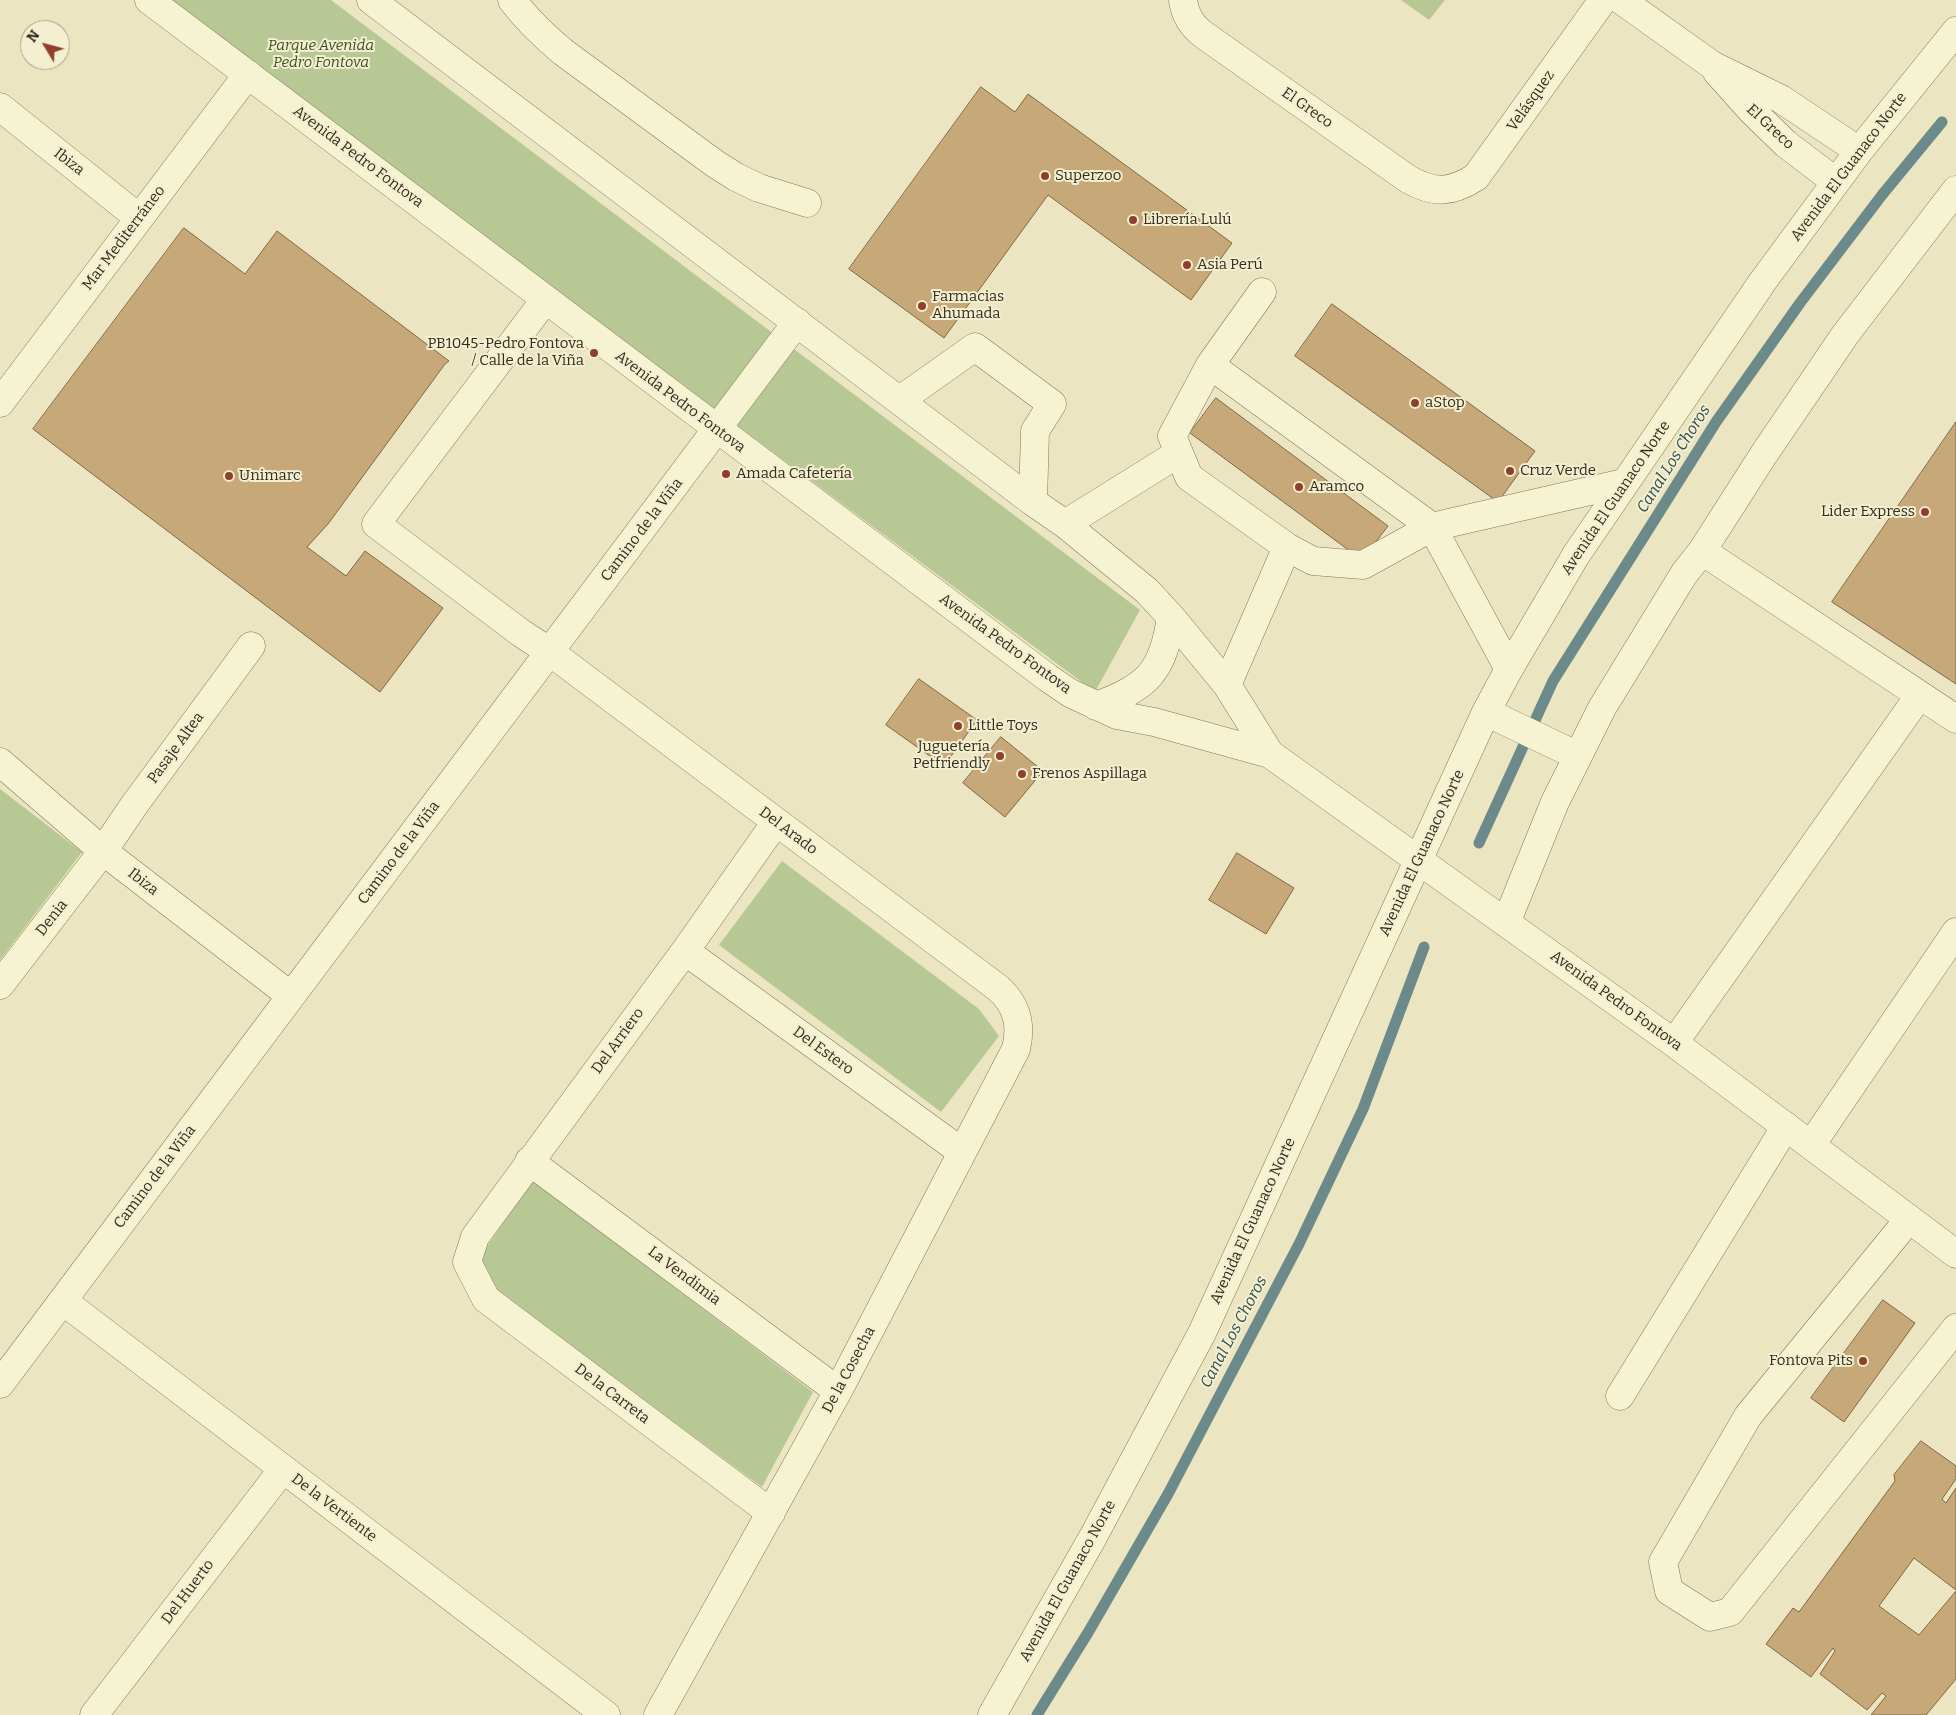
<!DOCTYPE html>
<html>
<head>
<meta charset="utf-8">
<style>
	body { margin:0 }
	#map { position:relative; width:1956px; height:1715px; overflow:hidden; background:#ebe6c1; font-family:Bitter,serif }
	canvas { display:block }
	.north { position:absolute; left:20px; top:20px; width:50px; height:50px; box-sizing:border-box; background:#f3efd0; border:1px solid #a6a188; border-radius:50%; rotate:307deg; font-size:14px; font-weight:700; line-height:20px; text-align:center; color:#332c1d }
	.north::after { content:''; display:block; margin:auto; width:18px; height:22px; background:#8e3f2d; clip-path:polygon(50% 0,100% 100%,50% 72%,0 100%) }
</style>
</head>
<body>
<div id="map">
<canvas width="1956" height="1715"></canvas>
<div class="north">N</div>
</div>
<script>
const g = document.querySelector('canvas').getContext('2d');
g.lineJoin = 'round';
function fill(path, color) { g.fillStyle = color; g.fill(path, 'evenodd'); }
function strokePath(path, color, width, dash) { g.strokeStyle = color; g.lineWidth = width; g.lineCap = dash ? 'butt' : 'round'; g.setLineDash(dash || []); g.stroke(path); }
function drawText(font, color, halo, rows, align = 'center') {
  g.font = font + ' Bitter,serif'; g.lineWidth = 4; g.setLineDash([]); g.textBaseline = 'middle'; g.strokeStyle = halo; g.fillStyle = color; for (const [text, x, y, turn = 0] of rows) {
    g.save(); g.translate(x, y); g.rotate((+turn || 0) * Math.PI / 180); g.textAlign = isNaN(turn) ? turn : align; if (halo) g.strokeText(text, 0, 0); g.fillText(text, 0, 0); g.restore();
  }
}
const green = new Path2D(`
	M166,0H331L1140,610L1095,692Z
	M1401,0H1445L1429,20Z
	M0,789L82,852L0,960Z
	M782,861L979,1009L999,1036L941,1112L719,945Z
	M532,1180L813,1392L762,1487L494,1290L481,1266L486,1248Z`);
const stream = new Path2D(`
	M1479,843L1553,681L1716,422L1800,303L1882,195L1942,122
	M1037,1715L1089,1631L1168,1494L1299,1244L1363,1109L1424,947`);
const building = new Path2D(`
	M981,87L1015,112L1028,94L1232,243L1191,300L1048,195L944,338L849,269Z
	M184,228L245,274L277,231L449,361L445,364L328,524L307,547L346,576L365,551L443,608L380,692L33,429Z
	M1332,304L1535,451L1498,502L1295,356Z
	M1216,398L1388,526L1362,560L1190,433Z
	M1956,422V684L1832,602Z
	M919,679L977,720L944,766L886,725Z
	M1001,737L1043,771L1005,817L963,783Z
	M1237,853L1294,888L1266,934L1209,900Z
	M1883,1300L1915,1323L1844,1422L1811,1398Z
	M1921,1441L1956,1466V1479L1942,1499L1946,1503L1956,1488V1590L1914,1558L1879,1606L1919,1635L1956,1591V1679L1926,1715H1871L1886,1696L1882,1693L1867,1710L1820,1674L1835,1651L1833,1648L1811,1677L1766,1644L1793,1608L1799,1612L1895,1481L1894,1475Z`);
const minor = new Path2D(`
	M149,0L1048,678L1070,693L1117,715L1154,722L1270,754L1674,1043L1956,1254
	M371,0L1033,502L1065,524L1147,591L1171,617L1227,685L1270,754
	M512,0C527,20 544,36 563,52L714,163L736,177L759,188L807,203
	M1183,0C1185,16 1192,26 1204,35L1408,179C1434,194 1451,193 1476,177L1603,0
	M1621,0L1712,65L1781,99L1859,151
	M1717,72L1752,111L1786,144L1836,182
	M0,107L139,218
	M1262,292L1210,365L1172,436L1189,477L1287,547L1313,561L1363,565L1432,527L1624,483
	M545,300L376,524L521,633L550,652L998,988C1017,1005 1022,1024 1016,1049L838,1391L658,1715
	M1210,365L1432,527L1509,669
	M900,400L975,347L1052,404L1035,431L1033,502
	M0,403L248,74
	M1065,524L1179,453
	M1702,551L1956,719
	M1227,685L1287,547
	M1096,706C1147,687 1163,673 1171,617
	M1486,712L1578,756
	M0,762L103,851L291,996
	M1506,923L1555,802L1602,708L1684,574L1702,551L1764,454L1845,335L1956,190
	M685,951L962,1152
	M0,985L103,851L135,804L251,646
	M1674,1043L1919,696
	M1811,1145L1956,932
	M529,1161L838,1391
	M1909,1219L1748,1416L1663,1562L1669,1591L1710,1617L1730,1612L1956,1328
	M63,1301L606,1715
	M0,1384L797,322
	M1620,1396L1786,1126
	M771,1513L486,1299L467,1262L475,1237L685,951L776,822
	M94,1715L283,1469
	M992,1715L1093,1537L1202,1333L1486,712L1509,669L1576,555L1763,281L1859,151L1956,31`);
const markers = [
	[1045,176,5,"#8e3f2d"],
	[1133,220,5,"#8e3f2d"],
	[1187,265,5,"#8e3f2d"],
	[922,306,5,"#8e3f2d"],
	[594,353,5,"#8e3f2d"],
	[1415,403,5,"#8e3f2d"],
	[1510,471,5,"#8e3f2d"],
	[726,474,5,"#8e3f2d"],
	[229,476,5,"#8e3f2d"],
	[1299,487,5,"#8e3f2d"],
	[1925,512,5,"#8e3f2d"],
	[958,726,5,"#8e3f2d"],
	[1000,756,5,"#8e3f2d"],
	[1022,774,5,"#8e3f2d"],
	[1863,1361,5,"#8e3f2d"]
];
const parkNames = [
	["Parque Avenida",321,46],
	["Pedro Fontova",321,63]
];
const streetNames = [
	["Velásquez",1531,101,-55],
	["El Greco",1307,108,35],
	["El Greco",1770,127,43],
	["Avenida Pedro Fontova",358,157,37],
	["Ibiza",69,162,38],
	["Avenida El Guanaco Norte",1849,167,-53],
	["Mar Mediterráneo",124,238,-53],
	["Avenida Pedro Fontova",680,402,37],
	["Avenida El Guanaco Norte",1616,498,-56],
	["Camino de la Viña",642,530,-53],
	["Avenida Pedro Fontova",1005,644,36],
	["Pasaje Altea",176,748,-54],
	["Del Arado",788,831,37],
	["Camino de la Viña",399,853,-53],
	["Avenida El Guanaco Norte",1422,853,-65],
	["Ibiza",143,882,38],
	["Denia",52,918,-52],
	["Avenida Pedro Fontova",1616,1001,36],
	["Del Arriero",618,1041,-54],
	["Del Estero",823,1051,36],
	["Camino de la Viña",155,1177,-53],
	["Avenida El Guanaco Norte",1253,1221,-65],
	["La Vendimia",684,1276,37],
	["De la Cosecha",849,1370,-62],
	["De la Carreta",612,1394,37],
	["De la Vertiente",334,1508,37],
	["Avenida El Guanaco Norte",1068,1581,-61],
	["Del Huerto",188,1592,-53]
];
const poiNames = [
	["Superzoo",1055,176],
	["Librería Lulú",1143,220],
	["Asia Perú",1197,265],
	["Farmacias",932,297],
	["Ahumada",932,314],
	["PB1045-Pedro Fontova",584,344,"right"],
	["/ Calle de la Viña",584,361,"right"],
	["aStop",1425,403],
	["Cruz Verde",1520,471],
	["Amada Cafetería",736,474],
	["Unimarc",239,476],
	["Aramco",1309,487],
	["Lider Express",1915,512,"right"],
	["Little Toys",968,726],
	["Juguetería",990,747,"right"],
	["Petfriendly",990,764,"right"],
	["Frenos Aspillaga",1032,774],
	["Fontova Pits",1853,1361,"right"]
];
const waterNames = [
	["Canal Los Choros",1674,459,-58],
	["Canal Los Choros",1234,1332,-62]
];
fill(green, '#b8c895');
strokePath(stream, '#6b8a89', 11);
fill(building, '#c7a878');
strokePath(building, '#816641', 1);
strokePath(minor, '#837759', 29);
strokePath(minor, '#f6f3d3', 28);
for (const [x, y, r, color] of markers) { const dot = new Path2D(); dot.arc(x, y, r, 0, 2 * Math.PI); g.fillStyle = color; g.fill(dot); strokePath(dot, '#f3efd0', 2); }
drawText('italic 15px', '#3c4f25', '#f3efd0', parkNames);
drawText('15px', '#332c1d', '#f3efd0', streetNames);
drawText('15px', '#332c1d', '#f3efd0', poiNames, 'left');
drawText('italic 16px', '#2d4e52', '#f3efd0', waterNames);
</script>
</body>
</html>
